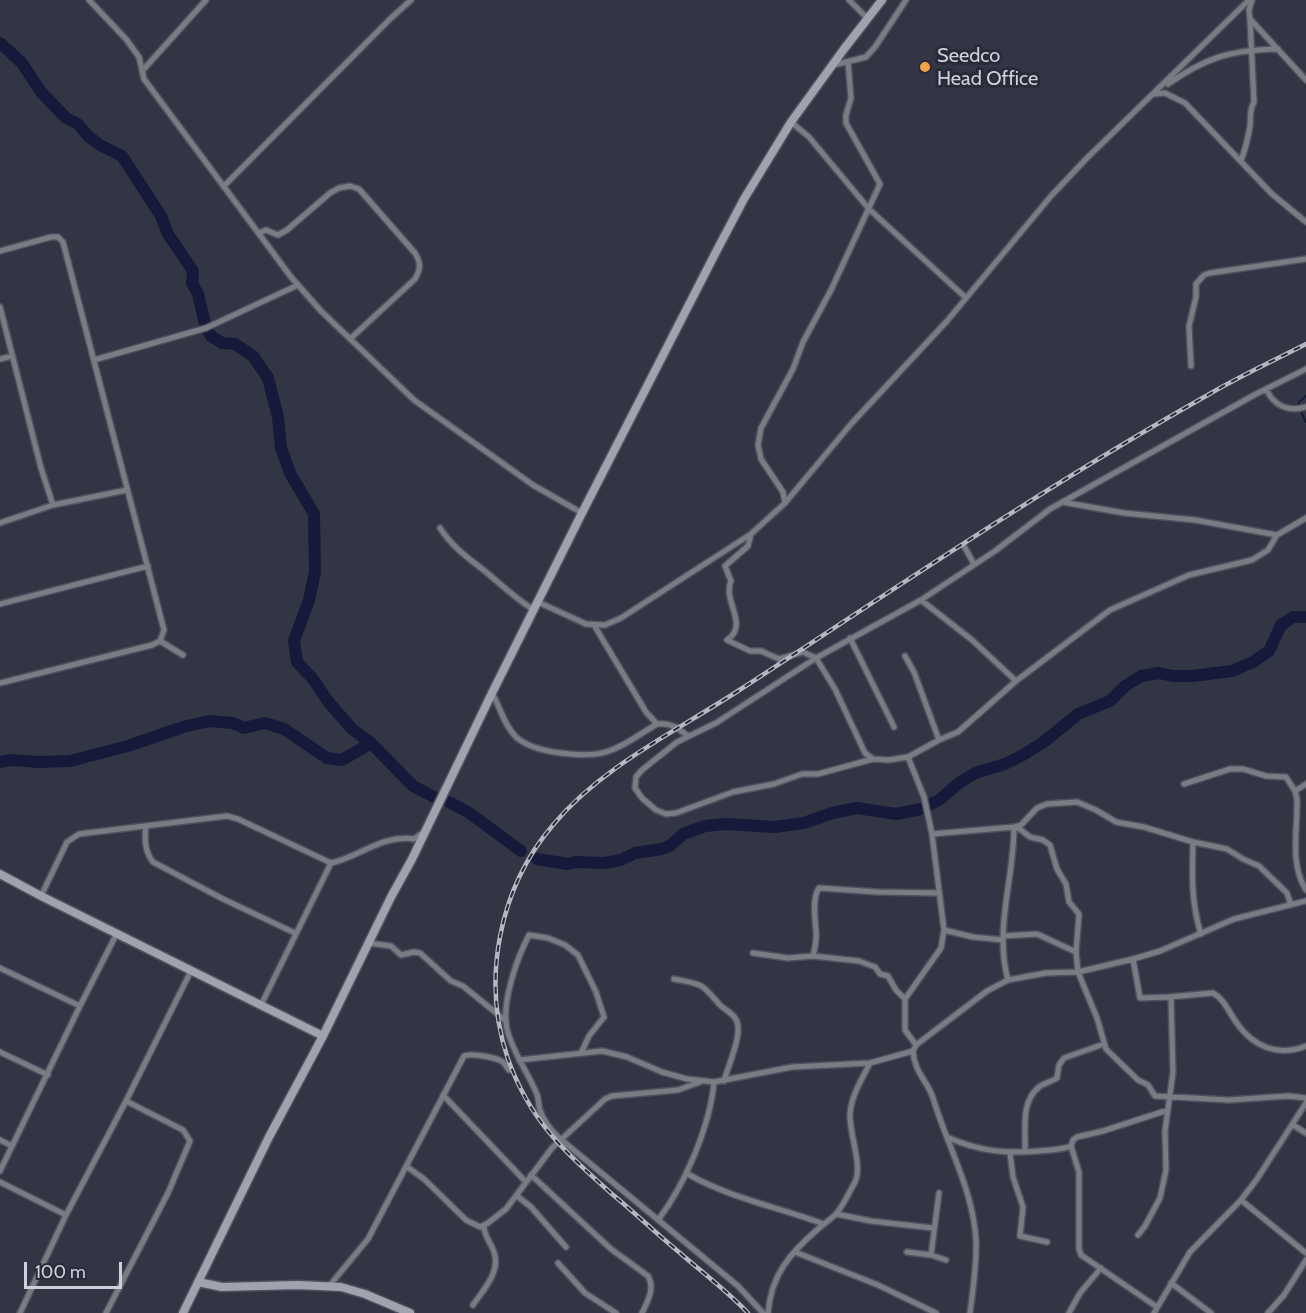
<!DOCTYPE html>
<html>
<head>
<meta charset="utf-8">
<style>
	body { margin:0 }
	#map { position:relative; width:1306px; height:1313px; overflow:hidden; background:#323543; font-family:Cabin,sans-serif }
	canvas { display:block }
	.scale { position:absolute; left:24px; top:1262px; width:98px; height:27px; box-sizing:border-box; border:3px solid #cfd1da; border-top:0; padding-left:8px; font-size:18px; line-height:21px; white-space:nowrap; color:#cfd1da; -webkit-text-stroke:4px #282b39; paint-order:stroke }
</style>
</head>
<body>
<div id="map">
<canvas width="1306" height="1313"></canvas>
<div class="scale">100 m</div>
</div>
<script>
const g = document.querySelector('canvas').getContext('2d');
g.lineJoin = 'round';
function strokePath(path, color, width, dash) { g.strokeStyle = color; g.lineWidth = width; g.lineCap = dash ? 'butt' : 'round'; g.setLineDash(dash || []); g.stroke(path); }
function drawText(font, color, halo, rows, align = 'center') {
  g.font = font + ' Cabin,sans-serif'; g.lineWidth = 6; g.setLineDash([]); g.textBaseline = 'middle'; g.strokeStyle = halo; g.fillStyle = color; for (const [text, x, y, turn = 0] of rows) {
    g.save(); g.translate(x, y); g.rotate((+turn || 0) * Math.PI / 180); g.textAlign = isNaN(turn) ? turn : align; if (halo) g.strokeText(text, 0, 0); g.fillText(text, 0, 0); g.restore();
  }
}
const stream = new Path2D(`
	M1306,396L1299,402L1298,405L1306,422`);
const river = new Path2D(`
	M0,43L22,63L41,92L66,118L78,124L88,136L100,145L122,156L161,216L168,234L193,271L192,283L198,294L206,328L211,336L222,343L235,344L253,356L268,378L278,417L281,448L290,473L314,514L315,572L309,600L294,641L297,662L313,679L327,700L352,729L371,743L413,786L434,797
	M0,762L11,760L39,762L70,761L128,746L183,727L209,721L233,723L244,728L265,723L284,729L327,758L342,760L371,743
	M449,802L468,812L521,851
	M537,859L568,864L576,862L604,863L621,860L635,853L662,849L671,845L683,834L705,826L726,824L775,827L804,823L832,813L857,808L896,814L921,809L939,800L959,783L975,773L1005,764L1023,755L1045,741L1078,714L1110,701L1125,686L1141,676L1159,673L1173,676H1192L1232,671L1253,662L1269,651L1281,625L1293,617H1306`);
const street = new Path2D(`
	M89,0L126,39L139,57L144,79L291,277L321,311L414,400L533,485L582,513
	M849,0L867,18
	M1252,0L1249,10L1250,19L1306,80
	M834,65L866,57L875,47L906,0
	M143,70L206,0
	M1168,84C1207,57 1231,50 1278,49
	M1154,94L1165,93L1185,103L1272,194L1306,222
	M791,122L809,137L869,209L966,298
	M1241,161C1245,150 1248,139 1250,126C1251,117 1249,111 1254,102L1250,19
	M225,185L390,19L411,0
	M259,233L266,230L278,235L287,230L330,193L339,188L350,186L359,189L415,253C421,263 421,268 415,279L350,339
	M0,251L51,237H58L63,242L164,630L160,641L152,645L0,683
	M0,307L41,468L53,505L127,490
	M0,359L12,356
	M94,360L206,328L298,285
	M1191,366L1189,326L1196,297V284L1204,275L1210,273L1306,259
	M1266,389C1274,406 1288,412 1306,407
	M1062,502L1124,513L1195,520L1277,535L1306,518
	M785,503L783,492L761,459L758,445L761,428L793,369L803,342L831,290L880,184L846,123V115L851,98L848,62
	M0,523L53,505
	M440,528C451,545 465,556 481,568C499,582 514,598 534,610
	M751,534L748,546L725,566L731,581C722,601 750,625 727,640L750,651H761L779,659L803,652L816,658L835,689L865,753L873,759L888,760L908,757L939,740L958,732L1016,681L1110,610L1189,575L1252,560L1268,550L1277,535
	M964,546L974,564
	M921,600L972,640L1016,681
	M538,602L586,624L605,625L621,618L751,534L785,503L851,424L947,321L1051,196L1086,159L1249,0
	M0,604L148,566
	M594,625L646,712L657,724
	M850,638L894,727
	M160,641L183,655
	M905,656L914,672L939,740
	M492,693C500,707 504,725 516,737C533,753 587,759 609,751C627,745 641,733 657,724C670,722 678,728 688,736
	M908,757L924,797L932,834L944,930L941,948L905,999V1030L916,1045
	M873,759L818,774H802L774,784L733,792L676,813L666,814L656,810L642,798L635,788L636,777L642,770L677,742L716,723L816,658L921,600L995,551L1050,509L1256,394L1306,369
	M1184,784L1230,769H1243L1266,776L1286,777L1295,791L1297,799C1298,829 1289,863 1306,890
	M1295,791L1306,784
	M146,827C144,840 145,852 153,862L223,899L295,933
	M1017,827L1030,837L1043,840L1050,845L1057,869L1066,884L1069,902L1079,914L1076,952L1078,972L1097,1018L1106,1049L1138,1080L1148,1085L1155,1096L1229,1100L1288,1096L1306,1098
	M932,834L1014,827L1021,825L1037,808L1047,804L1077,802L1096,810L1116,822L1144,827L1193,842L1227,849L1243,859L1259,866L1287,893L1291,905
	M1193,842C1192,874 1191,903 1201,934
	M41,896L67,842L79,834L227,816L238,819L331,863C359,857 383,834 414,839L425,831
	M944,930L973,937L1003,940
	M1003,936L1037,934L1076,952
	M369,943L391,946L401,955L414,952L420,953L451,981L463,986L506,1021
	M753,953L788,958L813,956L859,961L875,967L880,974L888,976L896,990L905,999
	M813,956C815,948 817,940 816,931C815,920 812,897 819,888L878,892L939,893
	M1133,959L1140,998L1169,997L1171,999L1173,1072L1165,1131L1166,1170L1160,1198L1145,1226L1138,1235
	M0,968L80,1006
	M674,979C704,985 700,982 720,1005C725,1010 731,1012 735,1018C745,1031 728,1065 724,1081
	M1008,980C994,929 1014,879 1014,827
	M1169,997L1213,993C1224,999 1229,1012 1236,1022C1253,1047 1278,1057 1306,1046
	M261,1005L331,863
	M913,1051C915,1075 928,1080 934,1101C948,1147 973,1190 976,1240C977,1265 973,1288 970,1313
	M0,1052L48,1075
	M581,1053L589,1036L604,1017L596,992L578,955L565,945L548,938L529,935C517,958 501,1003 507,1029C512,1051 527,1071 536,1092C539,1097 538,1104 540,1110C543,1120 550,1129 558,1137L738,1286L763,1313
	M519,1060L602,1051L627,1057L662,1072L687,1079L714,1082L792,1067L870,1063L913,1051L916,1045L987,991L1008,980L1046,973L1078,972L1133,959L1160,951L1234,919L1306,901
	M443,1095L526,1182
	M1293,1125L1306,1133
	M947,1137C978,1151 1005,1154 1039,1151C1050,1150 1061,1150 1071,1146L1073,1140L1077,1137L1103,1131L1168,1110
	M0,1140L12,1146
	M1071,1146L1079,1172V1249L1081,1255L1157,1307
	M1025,1152C1026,1131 1020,1102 1039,1087C1044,1083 1051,1082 1057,1078L1059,1065L1064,1058L1104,1044
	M1010,1153L1013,1177L1023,1207L1020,1236L1047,1242
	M406,1166L424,1179L466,1220L480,1227L488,1223L506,1209L552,1148L605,1099L612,1096L678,1090L700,1082
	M0,1171L80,1006L117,933
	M686,1173C729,1198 778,1207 824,1224
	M531,1175L611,1249L648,1276C655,1288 648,1301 642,1313
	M0,1182L66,1215
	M517,1196L531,1207L566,1247
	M1241,1200L1306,1253
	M836,1214L871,1221L933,1228
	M658,1220C685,1185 710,1126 714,1082
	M795,1252L878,1285L936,1313
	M907,1252L931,1255L946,1260
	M931,1255L939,1193
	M558,1263L585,1293L616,1313
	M1171,1283L1211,1313
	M330,1285L368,1239L464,1056C470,1053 496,1057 503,1062C504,1063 508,1069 509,1070
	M473,1305C483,1290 501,1272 494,1252C491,1242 484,1237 484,1226
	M20,1313L66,1215L126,1101L191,971
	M106,1313L168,1193L190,1141L183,1130L126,1101
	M768,1313C771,1275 790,1253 818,1229C823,1224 830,1220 836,1214C843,1206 849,1193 855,1182C863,1165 849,1134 850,1114C851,1096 862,1079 870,1063
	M1069,1313L1080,1293L1101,1268
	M1154,1313L1190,1252L1241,1200L1257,1179L1306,1103
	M1268,1313L1284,1295L1306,1260`);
const secondary = new Path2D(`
	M0,874L41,896L323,1036
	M198,1282L222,1287L298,1285L341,1287L365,1294L410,1313
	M183,1313L269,1137L323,1036L391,897L412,859L492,693L582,513L717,250L744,199L791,122L844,49L882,0`);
const rail = new Path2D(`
	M748,1313C727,1291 703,1273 680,1253C657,1234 635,1213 612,1194C564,1151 530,1121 508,1059C481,980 499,888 553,825C602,766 677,731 741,689C894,589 1046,486 1206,396C1238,377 1273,361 1306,344`);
const markers = [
	[925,67,6,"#f4a344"]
];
const poiNames = [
	["Seedco",937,56],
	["Head Office",937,79]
];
strokePath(stream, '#16193a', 2);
strokePath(river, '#16193a', 12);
strokePath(street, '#4e515e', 8);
strokePath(secondary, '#4e515e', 11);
strokePath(street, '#7a7b83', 5);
strokePath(secondary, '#a0a2ae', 8);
strokePath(rail, '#b5b8c1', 4.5);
strokePath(rail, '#282b39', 2, [7]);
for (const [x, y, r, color] of markers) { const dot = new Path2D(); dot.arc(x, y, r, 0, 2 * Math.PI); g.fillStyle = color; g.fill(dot); strokePath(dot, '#282b39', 2); }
drawText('20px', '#cfd1da', '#282b39', poiNames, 'left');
</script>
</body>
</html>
